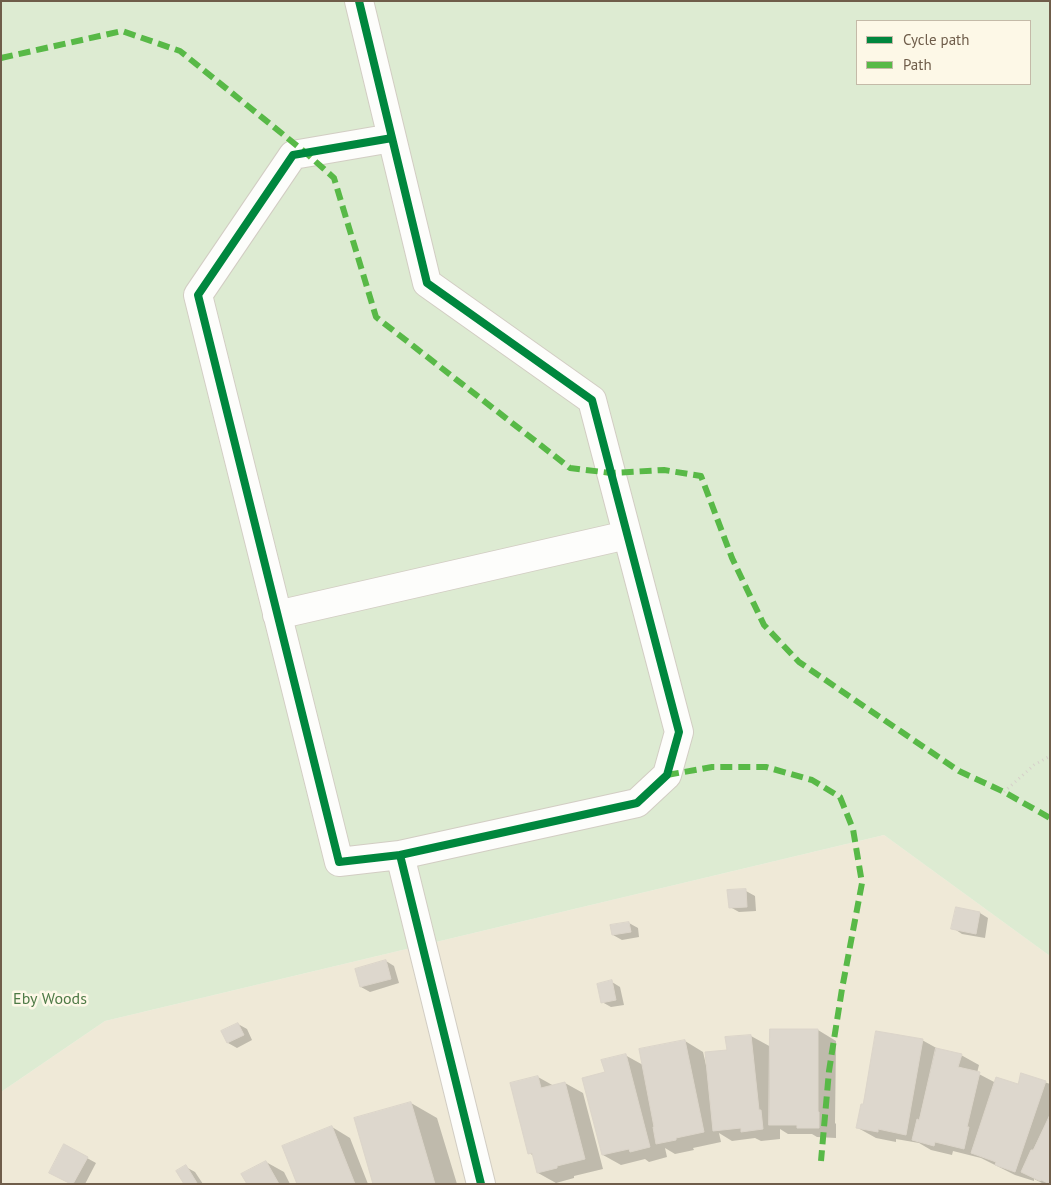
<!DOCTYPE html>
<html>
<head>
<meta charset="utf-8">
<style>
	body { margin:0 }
	#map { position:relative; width:1051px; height:1185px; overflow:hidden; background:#f4f1e7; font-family:"PT Sans",sans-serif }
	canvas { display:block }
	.frame { position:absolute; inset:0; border:2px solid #6f5d4a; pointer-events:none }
	.legend { position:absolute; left:856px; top:20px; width:175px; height:65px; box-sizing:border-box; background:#fdf8e7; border:1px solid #c4baa8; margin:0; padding:6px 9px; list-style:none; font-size:15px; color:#6f5d4a }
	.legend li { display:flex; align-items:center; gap:10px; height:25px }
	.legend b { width:25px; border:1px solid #c4baa8 }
</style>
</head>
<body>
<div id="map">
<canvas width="1051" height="1185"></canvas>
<div class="frame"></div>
<ul class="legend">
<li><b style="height:6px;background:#00873e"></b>Cycle path</li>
<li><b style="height:6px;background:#58b947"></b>Path</li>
</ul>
</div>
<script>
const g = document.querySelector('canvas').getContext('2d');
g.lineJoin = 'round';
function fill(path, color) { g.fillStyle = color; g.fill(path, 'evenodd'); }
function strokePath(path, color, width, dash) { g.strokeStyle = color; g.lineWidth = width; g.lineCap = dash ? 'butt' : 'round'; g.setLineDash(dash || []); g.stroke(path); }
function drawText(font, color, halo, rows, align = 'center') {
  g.font = font + ' "PT Sans",sans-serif'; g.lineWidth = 5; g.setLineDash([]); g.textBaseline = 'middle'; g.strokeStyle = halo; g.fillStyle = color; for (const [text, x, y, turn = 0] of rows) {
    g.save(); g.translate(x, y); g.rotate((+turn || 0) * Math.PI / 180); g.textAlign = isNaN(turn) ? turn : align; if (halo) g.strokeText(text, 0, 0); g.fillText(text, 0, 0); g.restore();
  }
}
const residential = new Path2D(`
	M884,835L1050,956V1184H1V1092L105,1021Z`);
const green = new Path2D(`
	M1,1H1050V956L884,835L105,1021L1,1092ZM857,21H1030V84H857Z`);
const shadow = new Path2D(`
	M746,891L755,896L756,911L739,912L730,907Z
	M980,913L988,918L985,938L962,934L953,928Z
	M629,923L638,928L639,937L622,940L613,935Z
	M386,961L394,966L399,983L370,992L361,987Z
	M612,982L620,987L624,1005L611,1007L602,1002Z
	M238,1024L247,1029L252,1040L237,1048L228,1043Z
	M818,1030L836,1041L835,1123L836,1124V1138L817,1137L812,1134H788L780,1129V1139L761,1141L755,1138L732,1141L719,1133L721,1142L693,1148L694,1150L675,1154L665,1148L667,1157L649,1162L645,1159L621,1165L603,1155L606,1073L625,1055L643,1065L685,1041L703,1052L706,1065L728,1051L727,1038L751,1036L771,1047Z
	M922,1040L940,1050L961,1055L979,1065L977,1073L996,1083L1018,1085L1022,1074L1050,1084V1184H1044L1034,1179V1181L1015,1175L981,1158L953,1151L952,1155L931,1150L919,1143L896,1139V1142L876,1138L858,1128L864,1105Z
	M538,1077L554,1086L565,1083L583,1093L603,1169L574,1176V1178L556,1183L538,1173L534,1156L529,1153L511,1084Z
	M411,1103L437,1118L457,1184H375Z
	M332,1127L350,1138L368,1184H298Z
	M87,1158L96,1163L85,1184H72Z
	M266,1162L284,1172L290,1184H248Z
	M186,1167L195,1172L203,1184H185Z`);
const building = new Path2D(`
	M746,889L747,907L729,908L727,890Z
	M956,907L980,912L976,934L951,929Z
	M629,922L631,932L612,935L610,925Z
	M386,960L391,979L360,987L355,969Z
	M612,980L616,1000L601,1003L597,984Z
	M238,1023L244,1035L227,1043L221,1031Z
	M770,1029H818V1112H819V1128H797V1125H769Z
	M876,1031L923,1039L906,1135L878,1129V1132L856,1128L861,1104H863Z
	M751,1035L759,1110H761L763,1129L741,1132V1128L713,1131L705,1052L727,1050L725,1037Z
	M685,1040L704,1132L676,1138V1140L656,1144L653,1127H654L639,1049Z
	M936,1048L962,1054L958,1067L980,1072L967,1127H969L964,1149L935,1142L934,1146L912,1140L917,1119L919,1120Z
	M626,1054L650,1147L630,1152L629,1149L602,1155L582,1078L605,1072L601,1060Z
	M1021,1073L1046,1081L1015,1172L995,1165L996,1162L971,1153L996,1077L1018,1084Z
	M538,1076L541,1088L565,1082L585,1159L557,1166V1168L537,1173L532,1153L528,1154L510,1083Z
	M411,1102L435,1184H373L354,1118Z
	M1050,1115V1184L1041,1180L1040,1181L1021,1172L1031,1150H1033Z
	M332,1126L355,1184H297L282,1146Z
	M64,1144L88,1157L73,1184H71L49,1173Z
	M266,1161L279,1184H247L241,1174Z
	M186,1165L197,1183V1184H184L176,1171Z`);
const path = new Path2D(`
	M1004,792L1034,765L1050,756`);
const minor = new Path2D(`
	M359,1L427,283L592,400L679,732L667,775L637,803L400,855L481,1184
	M392,138L293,155L198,295L339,862L400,855
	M277,615L627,535`);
const quiet = new Path2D(`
	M1,58L122,31L180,51L306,153L334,178L376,317L570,468L611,473L664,470L701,476L732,558L764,625L799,662L959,771L1004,792L1050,818
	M667,775L712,767H766L812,780L840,797L853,829L862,883L842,989L829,1071L821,1161`);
const cycleway = new Path2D(`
	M359,1L427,283L592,400L679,732L667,775L637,803L400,855L481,1184
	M392,138L293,155L198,295L339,862L400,855`);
const parkNames = [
	["Eby Woods",50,999]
];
fill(residential, '#efe9d7');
fill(green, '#ddebd2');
fill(shadow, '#0003');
fill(building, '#ddd7cd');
strokePath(building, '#dcd5ca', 1);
strokePath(minor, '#d2cdc3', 30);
strokePath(path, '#d6d0ca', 3, [1, 4]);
strokePath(minor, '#fdfdfb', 28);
strokePath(quiet, '#58b947', 6, [12, 6]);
strokePath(cycleway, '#00873e', 8);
drawText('16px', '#4e7a46', '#fdf8e7', parkNames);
</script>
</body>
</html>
